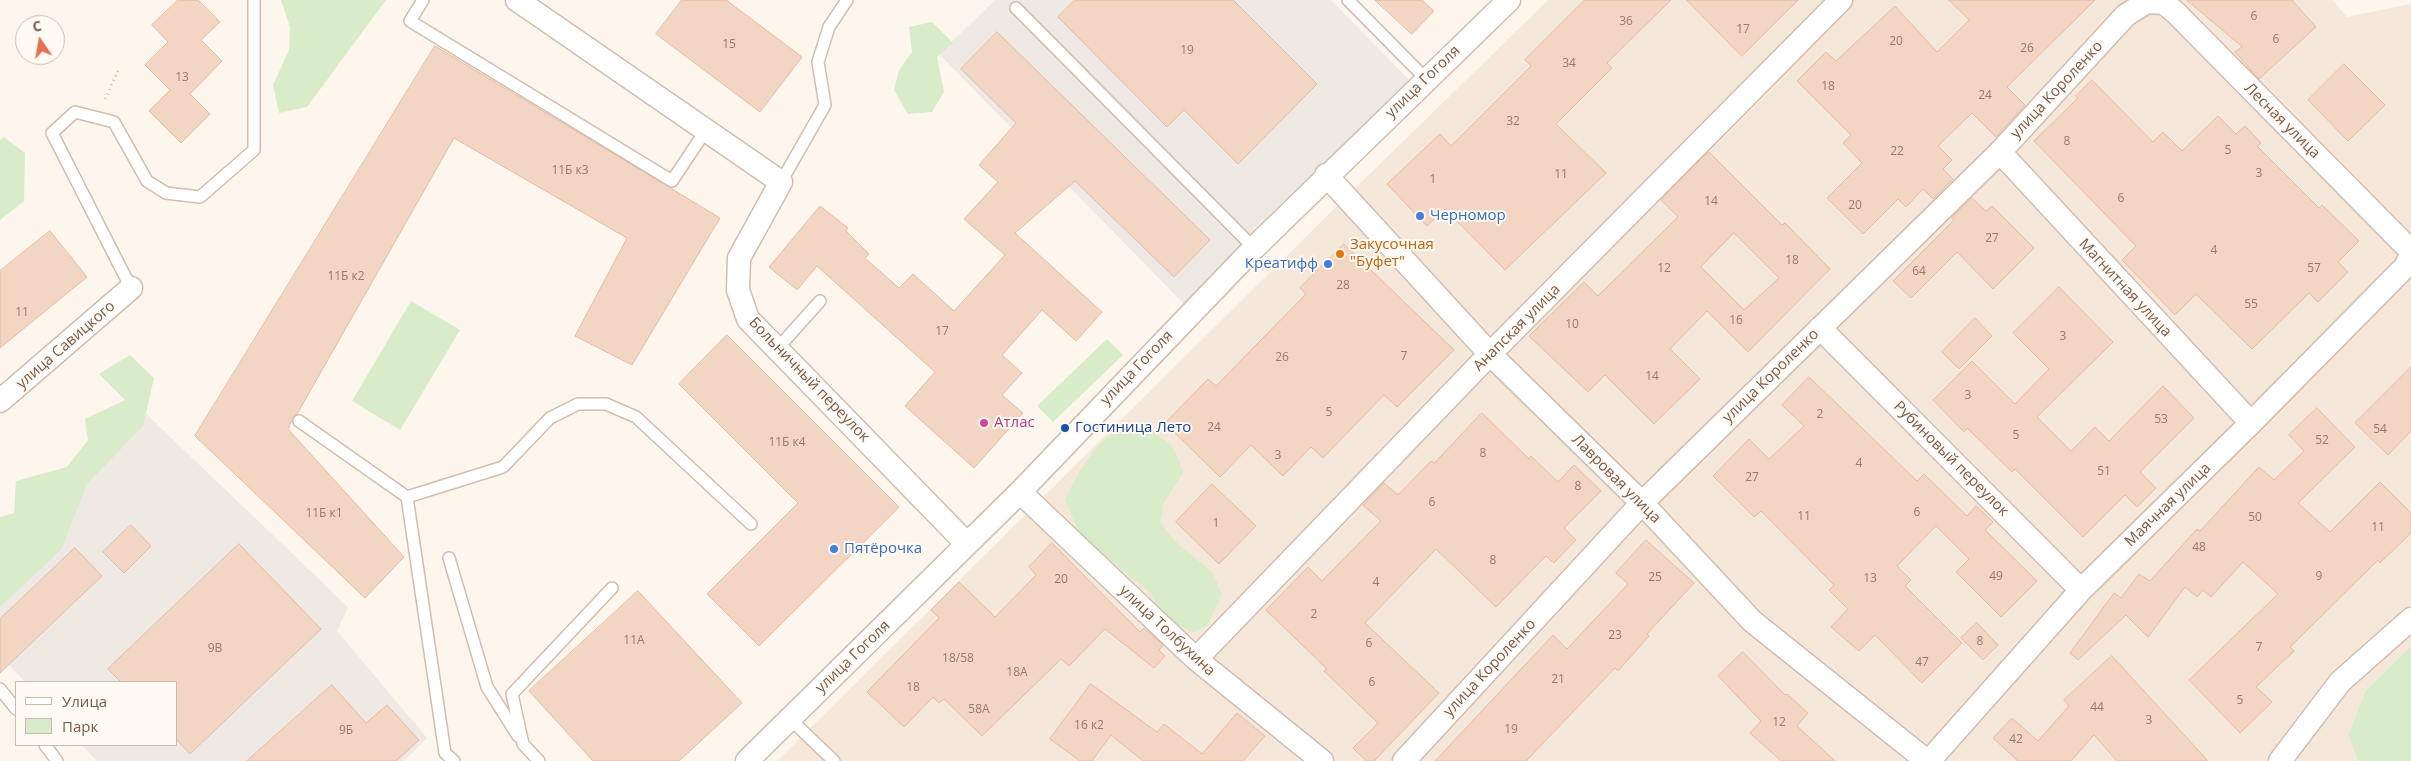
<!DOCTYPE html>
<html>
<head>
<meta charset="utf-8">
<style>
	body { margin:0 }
	#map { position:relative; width:2411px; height:761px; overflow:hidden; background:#fdf6ec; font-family:"Open Sans",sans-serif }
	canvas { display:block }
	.legend { position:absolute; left:15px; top:681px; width:162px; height:65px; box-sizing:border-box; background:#fffaf3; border:1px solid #cabbb1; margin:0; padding:6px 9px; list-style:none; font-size:15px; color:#7a5c4d }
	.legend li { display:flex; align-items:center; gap:10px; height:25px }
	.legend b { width:25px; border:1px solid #cabbb1 }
	.north { position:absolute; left:15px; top:15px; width:50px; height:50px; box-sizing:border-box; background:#fffaf3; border:1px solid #cabbb1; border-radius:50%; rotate:348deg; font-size:14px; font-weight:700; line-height:20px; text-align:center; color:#7a5c4d }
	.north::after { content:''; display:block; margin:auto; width:18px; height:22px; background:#e76f51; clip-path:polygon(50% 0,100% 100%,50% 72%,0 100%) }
</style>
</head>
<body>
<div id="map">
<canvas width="2411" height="761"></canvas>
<ul class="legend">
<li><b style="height:6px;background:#fff"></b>Улица</li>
<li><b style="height:14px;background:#d8ecc9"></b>Парк</li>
</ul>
<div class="north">С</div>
</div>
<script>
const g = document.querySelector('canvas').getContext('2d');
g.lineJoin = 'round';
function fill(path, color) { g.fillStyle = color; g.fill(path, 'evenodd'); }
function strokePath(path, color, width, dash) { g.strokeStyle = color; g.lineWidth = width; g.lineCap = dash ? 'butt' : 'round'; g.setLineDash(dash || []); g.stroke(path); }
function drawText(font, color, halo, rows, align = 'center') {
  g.font = font + ' "Open Sans",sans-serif'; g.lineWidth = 4; g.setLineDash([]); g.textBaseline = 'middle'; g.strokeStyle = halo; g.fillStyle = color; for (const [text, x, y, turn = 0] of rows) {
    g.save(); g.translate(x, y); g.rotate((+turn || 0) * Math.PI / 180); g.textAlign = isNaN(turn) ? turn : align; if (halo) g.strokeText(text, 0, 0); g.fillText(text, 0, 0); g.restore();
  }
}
const residential = new Path2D(`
	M1548,0H2332L2347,17L2411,4V646L2366,690L2348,735L2358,761H777L1341,202Z`);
const industrial = new Path2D(`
	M995,0H1331L1411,82L1184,304L939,54Z
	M139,407L348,607L337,631L427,738L404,761H97L82,745H176V682H25L0,655V549Z`);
const green = new Path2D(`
	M281,0H386L307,107L279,113L273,85L289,50L290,27Z
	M932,22L953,43L937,57L944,92L932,112L908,114L894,90L899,70L912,52L909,27Z
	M4,137L25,153L24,201L0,220V140Z
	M411,301L460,330L400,430L352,401Z
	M1107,339L1123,355L1053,422L1037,406Z
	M130,355L154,378L143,426L87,484L61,550L0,607V517L14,513L16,481L67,467L88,440L85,419L125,400L99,374Z
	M1144,425C1168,442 1175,444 1183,473L1163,504L1160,523L1178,544L1213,573L1222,595L1207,626L1193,633L1165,618L1149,592L1080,535L1065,500C1077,474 1094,442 1121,429C1127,426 1137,426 1144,425Z
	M2411,646V761H2358L2348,735L2366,690Z`);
const building = new Path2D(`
	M178,0H198L220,22L201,40L222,61L190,94L210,114L181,143L149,111L170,90L145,65L168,42L152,25Z
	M682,0H726L802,57L760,112L656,34Z
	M1075,0H1233L1317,84L1238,164L1184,110L1167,127L1058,17Z
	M1375,0H1422L1434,11L1412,34Z
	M1585,0H1671L1607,63L1612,68L1556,124L1606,173L1505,270L1445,209L1427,226L1387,184L1440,134L1451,146L1531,66L1525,60Z
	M1687,0H1798L1742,56Z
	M1949,0H2095L2007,87L2025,105L1996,137L1972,113L1938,146L1952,160L1943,169L1953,179L1933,199L1923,189L1906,207L1898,199L1863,234L1827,198L1862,163L1843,143L1851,135L1797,81L1826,52L1836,61L1895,6L1937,52L1969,20Z
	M2187,0H2292L2316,27L2259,79L2235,52L2242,47Z
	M997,32L1210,240L1174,277L1075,181L1015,233L1102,312L1076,341L1042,310L1002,355L1022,373L1002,395L1023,413L974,468L905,406L935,372L817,266L797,290L769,267L820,206L848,228L846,231L869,254L865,258L899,288L913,274L954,311L1005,255L964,219L998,182L979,165L1016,123L961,69Z
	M435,46L720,218L632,365L575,336L627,238L454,138L297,414L293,417L288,429L404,557L365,598L195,436Z
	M2344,64L2385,105L2348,141L2308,100Z
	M2092,80L2153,142L2163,132L2182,151L2218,116L2236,134L2245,126L2261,143L2257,146L2319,208L2322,205L2359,241L2338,262L2348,272L2318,302L2309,293L2252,349L2196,294L2175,315L2122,260L2136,246L2034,141L2078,98L2076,96Z
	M1709,152L1782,225L1785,223L1830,269L1748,352L1707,311L1670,349L1700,379L1654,424L1605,375L1588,392L1529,336L1584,282L1598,296L1678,217L1661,200ZM1734,233L1779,278L1744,310L1701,267Z
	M1972,198L1986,211L1992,206L2034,248L1993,289L1957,252L1911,298L1893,281L1954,220L1952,218Z
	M50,231L87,277L0,348V271Z
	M1344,244L1454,350L1397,407L1384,395L1323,458L1311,447L1283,476L1251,445L1220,477L1165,423L1208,379L1216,386L1306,294L1300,288Z
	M2059,287L2113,342L2037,417L2071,451L2095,427L2109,441L2163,386L2194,418L2140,472L2156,488L2137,507L2125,495L2083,537L2015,469L2012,472L1967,428L1964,432L1933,400L1972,361L2015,404L2049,369L2013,333Z
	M1975,318L1992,336L1959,369L1942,352Z
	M727,335L899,507L759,646L707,594L798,503L679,384Z
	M2411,367V431L2388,455L2355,423Z
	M1809,377L1917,481L1924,474L1967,516L1976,506L1993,522L1985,530L2037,581L2001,617L1956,572L1969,559L1936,526L1897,566L1911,580L1905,586L1962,643L1922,683L1875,635L1859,651L1831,627L1848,609L1829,590L1834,585L1761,511L1754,517L1713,476L1749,439L1769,459L1804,426L1782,405Z
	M2317,408L2355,447L2298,503L2330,532L2380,482L2411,513V533L2380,563L2378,560L2290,647L2294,651L2256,687L2272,702L2240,733L2189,680L2278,594L2243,562L2211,597L2203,590L2197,597L2185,587L2148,637L2126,615L2078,660L2070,653L2114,593L2121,598L2139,574L2150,581L2197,529L2200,531L2259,467L2274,480L2304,451L2289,435Z
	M1482,413L1529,459L1531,456L1558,482L1574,465L1601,491L1564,528L1576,540L1554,563L1546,556L1496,607L1436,549L1365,623L1439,693L1374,761H1366L1353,748L1378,723L1324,671L1327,669L1266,610L1308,567L1322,581L1381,521L1363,505L1384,483L1398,495L1431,461L1434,463Z
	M1212,484L1256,526L1219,564L1176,522Z
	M131,525L151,546L124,573L103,552Z
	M1646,540L1694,583L1647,634L1649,636L1618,671L1615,668L1526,761H1435L1553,635L1567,649L1628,584L1616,573Z
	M1052,543L1140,632L1144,628L1163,645L1159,650L1165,656L1154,668L1105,629L1069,666L1061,659L982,736L944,699L939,703L933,697L904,727L867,692L939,618L931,610L959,582L995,617L1036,575L1029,567Z
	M239,544L321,629L190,754L176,739V682H121L108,669Z
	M75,548L102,576L0,673V619Z
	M638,591L742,703L679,761H593L529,691Z
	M1977,623L1998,645L1983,660L1961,638Z
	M1743,652L1785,695L1787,694L1808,713L1797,726L1835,761H1781L1750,733L1761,721L1718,676Z
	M2112,656L2208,761H2117L2094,735L2071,761H2018L1993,738L2012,718L2038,741L2069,706L2064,700Z
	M1091,684L1157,732L1164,724L1202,754L1237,713L1265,736L1243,761H1143L1111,735L1092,761H1080L1050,739Z
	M332,685L366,723L387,705L419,740L396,761H247Z`);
const path = new Path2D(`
	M105,99L119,69`);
const lane = new Path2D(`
	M423,0L410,21L672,181L706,130
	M1348,0L1426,79
	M1016,8L1254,248
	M781,182L825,105L818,62L829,27L847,0
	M131,288L52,133L75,112L114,122L147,181L166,193L200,197L254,150V0
	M777,349L820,301
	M299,421L407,497L445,753L454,761
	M407,497L503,467L550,418L578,404H606L636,417L751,524
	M449,558L487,687L518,736
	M0,689L16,709
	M790,719L834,761
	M45,745L57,761
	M539,761L523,744L512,694L612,588`);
const street = new Path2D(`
	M517,0L781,182L739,258L738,290L748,319L966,543
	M2000,152L2251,423
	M1326,175L1490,354L1642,503L1752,621L1927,761
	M1820,328L2081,590
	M0,401L131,288
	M1020,492L1196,659L1322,761
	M1196,659L1490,354L1841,0
	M747,761L1020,492L1254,248L1509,0
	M1404,761L1642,503L2000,152L2126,15L2147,2L2164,3L2176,13L2411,251
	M1929,761L2081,590L2251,423L2405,267L2411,254
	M2280,761L2340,682L2411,619`);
const markers = [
	[1420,216,5,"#3f7fe0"],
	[1340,254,5,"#e8710a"],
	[1328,264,5,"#3f7fe0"],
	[984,423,5,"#d1479c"],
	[1065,428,5,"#1a4fb4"],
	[834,549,5,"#3f7fe0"]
];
const numberNames = [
	["6",2254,17],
	["36",1626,22],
	["17",1743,30],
	["6",2276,40],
	["20",1896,42],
	["15",729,45],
	["26",2027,49],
	["19",1187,51],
	["34",1569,64],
	["13",182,78],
	["18",1828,87],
	["24",1985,96],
	["32",1513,122],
	["8",2067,142],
	["5",2228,151],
	["22",1897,152],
	["11Б к3",570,171],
	["3",2259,174],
	["11",1561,175],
	["1",1433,180],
	["6",2121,199],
	["14",1711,202],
	["20",1855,206],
	["27",1992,239],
	["4",2214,251],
	["18",1792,261],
	["12",1664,269],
	["57",2314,269],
	["64",1919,272],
	["11Б к2",346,277],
	["28",1343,286],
	["55",2251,305],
	["11",22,313],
	["16",1736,321],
	["10",1572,325],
	["17",942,332],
	["3",2063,337],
	["7",1404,357],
	["26",1282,358],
	["14",1652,377],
	["3",1968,396],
	["5",1329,413],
	["2",1820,415],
	["53",2161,420],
	["24",1214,428],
	["54",2380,430],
	["5",2016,436],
	["52",2322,441],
	["11Б к4",787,443],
	["8",1483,454],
	["3",1278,456],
	["4",1859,464],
	["51",2104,472],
	["27",1752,478],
	["8",1578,487],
	["6",1432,503],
	["6",1917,513],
	["11Б к1",324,514],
	["11",1804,517],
	["50",2255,518],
	["1",1216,524],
	["11",2378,528],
	["48",2199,548],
	["8",1493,561],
	["49",1996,577],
	["9",2319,577],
	["25",1655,578],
	["13",1870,579],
	["20",1061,580],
	["4",1376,583],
	["2",1314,615],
	["23",1615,636],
	["11А",634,641],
	["8",1980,642],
	["6",1369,644],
	["7",2259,648],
	["9В",215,649],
	["18/58",958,659],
	["47",1922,663],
	["18А",1017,673],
	["21",1558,680],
	["6",1372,683],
	["18",913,688],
	["5",2240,701],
	["44",2097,708],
	["58А",979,710],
	["3",2149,721],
	["12",1779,723],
	["16 к2",1089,726],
	["19",1511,730],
	["9Б",346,731],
	["42",2016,740]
];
const streetNames = [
	["улица Гоголя",1423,82,-44],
	["улица Короленко",2057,90,-47],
	["Лесная улица",2282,121,45],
	["Магнитная улица",2125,288,47],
	["Анапская улица",1517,328,-45],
	["улица Савицкого",66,345,-41],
	["улица Гоголя",1137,368,-46],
	["улица Короленко",1771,376,-44],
	["Больничный переулок",809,380,46],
	["Рубиновый переулок",1951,459,45],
	["Лавровая улица",1616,479,45],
	["Маячная улица",2168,505,-44],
	["улица Толбухина",1167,631,43],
	["улица Гоголя",853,657,-44],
	["улица Короленко",1490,668,-47]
];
const shopNames = [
	["Черномор",1430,216],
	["Креатифф",1318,264,"right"],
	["Пятёрочка",844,549]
];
const foodNames = [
	["Закусочная",1350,245],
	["\"Буфет\"",1350,262]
];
const hotelNames = [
	["Атлас",994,423]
];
const transitNames = [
	["Гостиница Лето",1075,428]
];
fill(residential, '#f5e8da');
fill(industrial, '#efe9e4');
fill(green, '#d8ecc9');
fill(building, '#f3d5c3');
strokePath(building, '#e6bba3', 1);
strokePath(lane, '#d1beb0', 14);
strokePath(street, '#d1beb0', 25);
strokePath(path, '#d9b8a5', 3, [1, 4]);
strokePath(lane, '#fff', 11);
strokePath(street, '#fff', 22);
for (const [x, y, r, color] of markers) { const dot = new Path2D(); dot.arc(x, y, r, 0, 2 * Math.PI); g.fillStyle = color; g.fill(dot); strokePath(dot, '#fffaf3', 2); }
drawText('12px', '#987a6a', null, numberNames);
drawText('15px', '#7a5c4d', '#fffaf3', streetNames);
drawText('15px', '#366cbe', '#fffaf3', shopNames, 'left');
drawText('15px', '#c56008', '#fffaf3', foodNames, 'left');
drawText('15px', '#b23c85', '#fffaf3', hotelNames, 'left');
drawText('15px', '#164399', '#fffaf3', transitNames, 'left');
</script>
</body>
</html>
